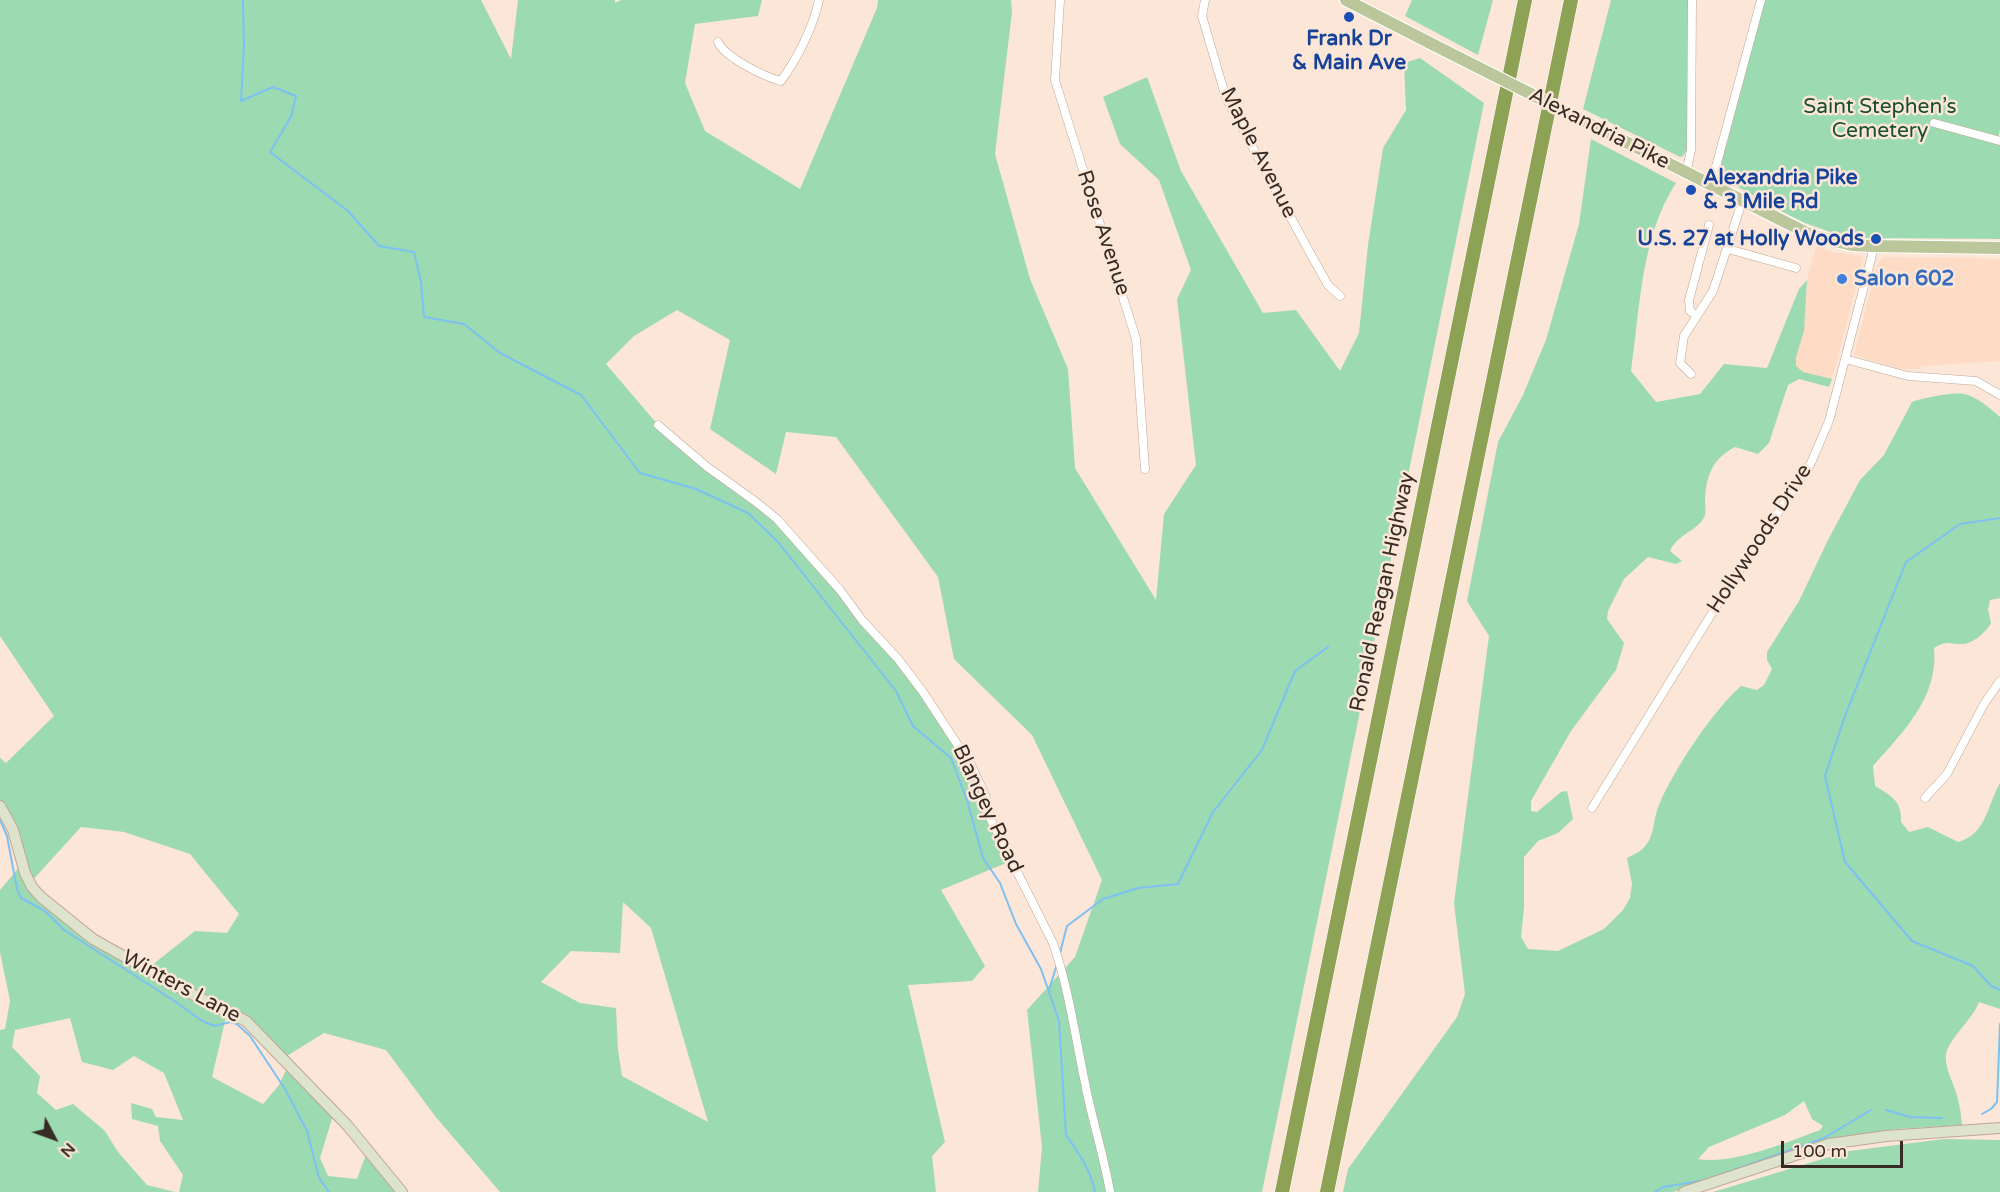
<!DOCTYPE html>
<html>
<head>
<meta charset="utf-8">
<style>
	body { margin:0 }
	#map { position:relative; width:2000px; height:1192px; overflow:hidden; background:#fce6d7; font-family:"Varela Round",sans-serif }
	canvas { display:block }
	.north { position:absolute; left:24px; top:1108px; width:60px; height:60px; -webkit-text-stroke:4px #fce6d7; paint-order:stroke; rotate:131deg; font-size:16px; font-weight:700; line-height:24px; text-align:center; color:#362c25 }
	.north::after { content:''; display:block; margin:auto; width:21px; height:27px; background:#362c25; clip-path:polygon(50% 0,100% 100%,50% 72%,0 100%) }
	.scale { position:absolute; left:1781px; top:1141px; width:122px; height:27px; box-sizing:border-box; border:3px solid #362c25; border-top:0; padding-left:8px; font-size:18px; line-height:21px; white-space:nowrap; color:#362c25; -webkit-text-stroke:4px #fce6d7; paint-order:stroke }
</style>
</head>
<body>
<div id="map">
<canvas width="2000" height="1192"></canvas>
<div class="north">N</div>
<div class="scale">100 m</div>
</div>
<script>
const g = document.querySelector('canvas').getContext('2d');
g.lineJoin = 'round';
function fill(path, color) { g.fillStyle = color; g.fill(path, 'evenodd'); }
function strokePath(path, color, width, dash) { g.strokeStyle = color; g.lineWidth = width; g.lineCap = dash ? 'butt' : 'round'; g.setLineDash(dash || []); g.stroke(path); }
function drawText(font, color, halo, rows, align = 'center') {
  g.font = font + ' "Varela Round",sans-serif'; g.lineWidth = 5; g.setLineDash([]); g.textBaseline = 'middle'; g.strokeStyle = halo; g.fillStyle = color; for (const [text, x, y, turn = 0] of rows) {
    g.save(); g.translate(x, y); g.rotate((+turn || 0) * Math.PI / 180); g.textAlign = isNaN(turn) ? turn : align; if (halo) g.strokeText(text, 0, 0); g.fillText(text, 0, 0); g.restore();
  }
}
const built = new Path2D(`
	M1816,247L1833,252L1860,256L1863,260L1832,379L1803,372L1796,367V357L1804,331L1807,280Z
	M1883,257L2000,259V361L1921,366L1920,369H1899L1854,355L1877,265Z`);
const green = new Path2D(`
	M0,0H481L511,59L518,0H615V3L621,0H762L758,16L695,24L685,83L705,131L800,189L877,8L878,0H1011L1012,12L995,154L1030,279L1068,369L1075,468L1156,600L1164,514L1196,465L1177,299L1191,270L1159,180L1120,144L1103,97L1147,77L1181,171L1263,313L1296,310L1340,371L1359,333L1368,245L1383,148L1406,110L1404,63L1420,58L1484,103L1262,1192H1038L1042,1147L1027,1010L1075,957L1102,880L1032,735L954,659L938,577L836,437L786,432L776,474L710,429L730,340L677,310L634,336L606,364L658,425L756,502L898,659L962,750L1011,861L941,890L985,966L972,981L908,985L945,1142L932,1156L936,1192H500L435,1116L386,1050L324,1033L282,1059L246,1021L227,1013L212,1077L263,1104L279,1085L288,1066L334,1112L320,1158L328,1176L357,1179L368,1149L402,1192H179L183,1175L160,1141L158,1126L132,1119L131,1103L152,1109L156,1117L183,1120L164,1073L134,1056L113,1070L82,1062L70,1018L15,1030L12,1047L40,1076L37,1093L56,1110L73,1104L105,1131L118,1152L147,1185L175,1192H0V1030L5,1029L10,1001L0,952V890L21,865L0,806V758L6,763L54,716L0,636ZM81,827L124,832L190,854L239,914L227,933L195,931L147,969L41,897L30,883ZM623,902L651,928L708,1122L622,1076L618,1050L616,1008L580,1003L541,982L571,951L620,953Z
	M1412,0H1493L1478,55L1405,16Z
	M1611,0H1689L1687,150L1683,156L1680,157L1583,109Z
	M1765,0H2000V130L1997,142L2000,143V239L1867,238L1830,232L1805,223L1783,212L1718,176Z
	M1591,139L1676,183C1641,236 1640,308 1631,371L1656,402L1700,394L1724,364L1767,368L1799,289L1807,280L1804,331L1796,357V366L1803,372L1832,379L1829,387L1799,379L1788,385L1769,443L1758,454L1735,447C1712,459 1706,476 1705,501C1705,505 1706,511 1705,515C1699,531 1678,533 1670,551L1682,561L1676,564L1648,557L1624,579L1608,611L1607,619L1624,643L1616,670L1571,731L1531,801V811L1537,812L1561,792L1567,791L1573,819L1558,833L1538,841L1524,857V907L1521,937L1528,949L1558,951L1604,929L1623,910L1630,898L1632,884L1627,858C1633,855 1642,851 1646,845C1655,834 1653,818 1659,805C1674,769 1712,712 1741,686L1757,690L1764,685L1772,669L1767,660V652L1799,601L1828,540L1860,480L1884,455L1912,402C1923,398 1953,392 1964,394C1976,396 1991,409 2000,417V598L1990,600L1988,610L1991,623C1986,632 1974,643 1963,644C1949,645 1948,639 1934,648C1939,697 1903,732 1873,766L1875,786C1892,796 1902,801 1901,822L1909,832L1928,827L1958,842C1987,834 1987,805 2000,783V1009L1979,1002C1972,1020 1955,1032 1947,1050C1942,1065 1954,1082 1957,1096C1960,1105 1961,1115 1962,1125L1897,1129L1832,1139L1674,1192H1343L1348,1169L1457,1017L1465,994L1454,903L1489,636L1467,601L1498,442L1523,395L1546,340L1579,224ZM1804,1101L1812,1119L1823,1126L1820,1130C1788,1142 1732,1165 1698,1159L1709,1147L1785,1115Z
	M1944,1139L2000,1140V1192H1713L1849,1151Z`);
const stream = new Path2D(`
	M243,0L244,46L241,101L273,87L296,96L291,117L270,152L348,211L379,246L414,252L421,282L424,317L464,324L500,353L581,395L640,473L696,489L748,513L778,542L896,691L913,726L951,758L967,800L983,858L1000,883L1016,924L1041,969L1059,1021L1066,1135C1079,1153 1091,1171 1095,1192
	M2000,518L1960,524L1906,562L1845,716L1825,776L1845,862L1912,941L1973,966L1991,986L2000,990
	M0,820L7,836L17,889L21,898L45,911L64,930L176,1002L202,1021L215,1026L230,1022L237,1024L250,1036L285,1089L307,1131L319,1178L329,1192
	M1060,953L1067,926L1103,899L1138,888L1178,884L1213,812L1262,750L1295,671L1328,647
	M1049,990L1057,964
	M1886,1110L1910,1117L1942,1118
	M1982,1114L1991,1109L1997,1102L2000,1024
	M1714,1177L1824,1138L1871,1110
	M1655,1192L1663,1187L1700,1181`);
const street = new Path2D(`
	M1060,0L1055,80L1136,339L1145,469
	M1205,0L1202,16L1226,98L1309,251L1328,285L1340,296
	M718,42C724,57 765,77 781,81C797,59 813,28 819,0
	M1934,123L2000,141
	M1686,173L1691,150L1692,0
	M1711,185L1761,0
	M1728,249L1796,268
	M1697,316L1690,311L1689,300L1709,225
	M1845,359L1908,376L1976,381L2000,395
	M1691,374L1680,363L1684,336L1713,291L1742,202
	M658,425L706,466L756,502L777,519L840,590L862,620L898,659L923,692L972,767L985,795L991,820L1053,943C1069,989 1075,1036 1085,1083C1092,1120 1104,1156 1110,1192
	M1925,798L1947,774L1984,704L2000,681
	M1592,808L1725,592L1811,463L1829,421L1872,255V246`);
const secondary = new Path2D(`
	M0,806L13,830L25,873L32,887L41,897L93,939L184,990L246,1021L347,1125L402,1192
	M1684,1192L1829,1144L1886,1136L2000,1128`);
const primary = new Path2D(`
	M1346,0L1430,43
	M1620,139L1811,235L1852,245L1872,246L2000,248`);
const highway = new Path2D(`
	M1282,1192L1525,0
	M1327,1192L1571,0`);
const primaryBridge = new Path2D(`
	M1430,43L1620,139`);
const markers = [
	[1349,17,6,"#1a4fb4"],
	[1691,190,6,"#1a4fb4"],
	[1876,239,6,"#1a4fb4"],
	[1842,279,6,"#3f7fe0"]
];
const transitNames = [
	["Frank Dr",1349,39],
	["& Main Ave",1349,63],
	["Alexandria Pike",1703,178,"left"],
	["& 3 Mile Rd",1703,202,"left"],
	["U.S. 27 at Holly Woods",1864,239,"right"]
];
const parkNames = [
	["Saint Stephen’s",1880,107],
	["Cemetery",1880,131]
];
const streetNames = [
	["Alexandria Pike",1599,129,27],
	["Maple Avenue",1258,153,63],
	["Rose Avenue",1103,233,72],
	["Hollywoods Drive",1760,539,-57],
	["Ronald Reagan Highway",1383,592,-78],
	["Blangey Road",987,809,65],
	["Winters Lane",181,987,28]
];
const shopNames = [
	["Salon 602",1854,279]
];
fill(built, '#fedbc4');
fill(green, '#9cdab2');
strokePath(stream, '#7dc0f2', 2);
strokePath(street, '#c0a694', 9);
strokePath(secondary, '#c0a694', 12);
strokePath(primary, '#fff', 14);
strokePath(highway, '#fff', 15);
strokePath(street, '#fff', 8);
strokePath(secondary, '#dde3cc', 10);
strokePath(primary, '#bbc79a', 12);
strokePath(highway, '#8ea256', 14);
strokePath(primaryBridge, '#fff', 14, []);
strokePath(primaryBridge, '#bbc79a', 12);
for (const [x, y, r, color] of markers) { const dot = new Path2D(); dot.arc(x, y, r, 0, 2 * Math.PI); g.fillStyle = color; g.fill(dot); strokePath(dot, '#fce6d7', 2); }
drawText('bold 21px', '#164399', '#fce6d7', transitNames);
drawText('21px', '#184f31', '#fce6d7', parkNames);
drawText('21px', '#362c25', '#fce6d7', streetNames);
drawText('bold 21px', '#366cbe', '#fce6d7', shopNames, 'left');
</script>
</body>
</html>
